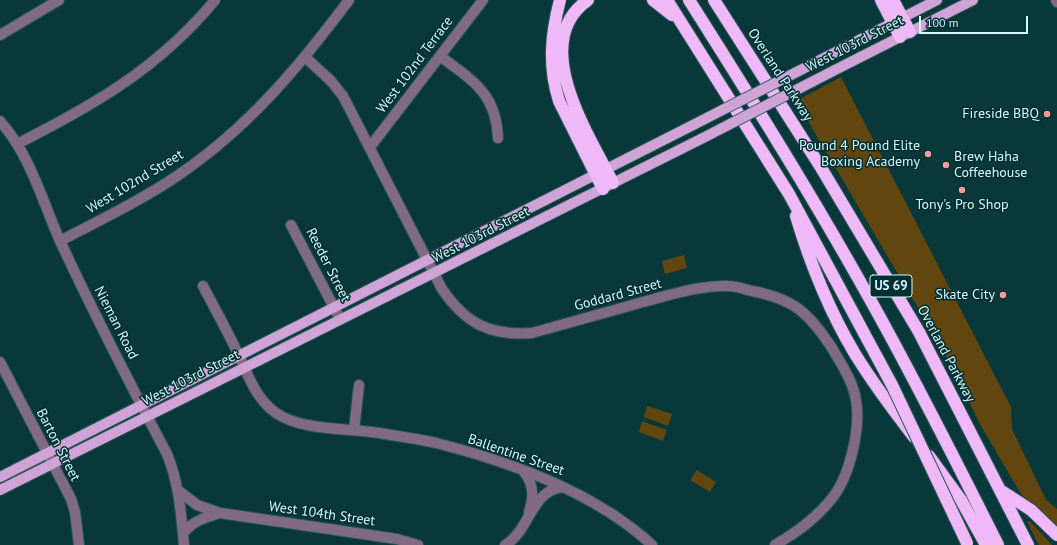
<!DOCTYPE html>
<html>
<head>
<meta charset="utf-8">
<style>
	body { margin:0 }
	#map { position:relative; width:1057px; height:545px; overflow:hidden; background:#09383b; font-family:"PT Sans",sans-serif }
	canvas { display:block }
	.scale { position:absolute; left:919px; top:16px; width:109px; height:18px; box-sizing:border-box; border:2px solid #d2f8fb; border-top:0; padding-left:5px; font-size:12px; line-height:14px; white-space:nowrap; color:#d2f8fb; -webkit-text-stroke:3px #002e31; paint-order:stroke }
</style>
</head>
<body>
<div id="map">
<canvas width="1057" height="545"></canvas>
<div class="scale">100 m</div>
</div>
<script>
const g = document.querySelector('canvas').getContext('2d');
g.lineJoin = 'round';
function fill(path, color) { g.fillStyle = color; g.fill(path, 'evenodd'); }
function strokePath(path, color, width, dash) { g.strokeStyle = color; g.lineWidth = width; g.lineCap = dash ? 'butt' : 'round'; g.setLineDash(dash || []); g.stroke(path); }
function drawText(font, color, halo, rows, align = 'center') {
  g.font = font + ' "PT Sans",sans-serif'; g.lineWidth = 3; g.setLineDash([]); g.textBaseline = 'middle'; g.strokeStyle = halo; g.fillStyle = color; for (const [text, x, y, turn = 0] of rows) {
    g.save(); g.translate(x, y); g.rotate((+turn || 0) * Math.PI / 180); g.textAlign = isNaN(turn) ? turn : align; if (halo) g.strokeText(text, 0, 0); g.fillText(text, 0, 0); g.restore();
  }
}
const green = new Path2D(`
	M841,77L1011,407L1012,429L1046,500L1057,509V536L1028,504L1016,486L980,424L944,352L796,101Z
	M684,255L687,268L665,274L662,261Z
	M647,406L672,414L668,426L644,417Z
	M642,421L667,430L663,441L639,432Z
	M697,470L716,482L710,492L690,480Z
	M1030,521L1052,545H1039L1027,522Z`);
const minor = new Path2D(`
	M1056,0L1057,2
	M0,35L59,0
	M440,56C473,81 496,93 498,138
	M305,57L331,81L343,96L442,289C466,324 490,336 532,333C569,323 606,312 643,302C670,295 700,285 728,286C736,286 744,289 752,291C794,299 809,313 832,348C841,364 853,381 856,400C861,427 850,475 833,497C817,518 797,532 775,545
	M0,121C31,156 42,201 61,243C94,314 130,384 167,454C179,483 181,513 184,545
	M17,144C94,105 159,68 215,0
	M370,147L483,0
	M291,225L340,319
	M60,241C100,220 140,201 177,176C248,128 298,68 349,0
	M203,286C215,309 228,332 239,356C249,377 256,399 276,413C302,431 349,428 379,433C401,437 423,439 444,445C516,464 597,494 652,545
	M0,362L71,499L75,512L79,545
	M354,430L359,385
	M524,472C534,484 534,497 529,512
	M179,491L197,505L220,513L397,539L418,545
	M183,534C192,521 206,517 220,513
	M505,545C530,531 531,490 563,487`);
const major = new Path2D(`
	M826,57L937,0
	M833,71L973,0
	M0,477L695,124
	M0,490L703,138`);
const highway = new Path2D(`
	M560,0C551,34 548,67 559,101L603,189
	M588,0C527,42 590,137 613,183
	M653,0L672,15
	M667,0L789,194L892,385
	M689,0C760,112 831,226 894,343C930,410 964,477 998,545
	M714,0L820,166L919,332L1028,545
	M881,0L900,37
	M893,0L910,32
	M796,216C810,263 830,312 855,354C873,383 893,410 914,437
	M929,456L961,500L986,545
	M1000,490L1031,510L1057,535`);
const majorBridge = new Path2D(`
	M695,124L826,57
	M703,138L833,71`);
const highwayBridge = new Path2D(`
	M892,385L967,543`);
const markers = [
	[1047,114,4,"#f59b98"],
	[928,154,4,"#f59b98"],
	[946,165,4,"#f59b98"],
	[962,190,4,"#f59b98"],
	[1003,295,4,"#f59b98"]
];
const shields = [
	[891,286,42]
];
const shieldNames = [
	["US 69",891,286]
];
const streetNames = [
	["West 103rd Street",855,44,-27],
	["West 102nd Terrace",415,65,-53],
	["Overland Parkway",780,75,57],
	["West 102nd Street",135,182,-31],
	["West 103rd Street",481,235,-27],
	["Reeder Street",328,265,63],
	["Goddard Street",618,295,-15],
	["Nieman Road",116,323,63],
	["Overland Parkway",946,354,62],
	["West 103rd Street",191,378,-27],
	["Barton Street",58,445,63],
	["Ballentine Street",516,455,19],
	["West 104th Street",322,514,8]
];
const poiNames = [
	["Fireside BBQ",1039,114],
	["Pound 4 Pound Elite",920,146],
	["Boxing Academy",920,162],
	["Brew Haha",954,157,"left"],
	["Coffeehouse",954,173,"left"],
	["Tony's Pro Shop",962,205,"center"],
	["Skate City",995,295]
];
fill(green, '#61470f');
strokePath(minor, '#29575a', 12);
strokePath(major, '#29575a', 12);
strokePath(highway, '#29575a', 14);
strokePath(minor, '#806b83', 10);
strokePath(major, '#cfa3d6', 10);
strokePath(highway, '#eeb9f6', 12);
strokePath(majorBridge, '#29575a', 12, []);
strokePath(highwayBridge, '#29575a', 14, []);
strokePath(majorBridge, '#cfa3d6', 10);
strokePath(highwayBridge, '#eeb9f6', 12);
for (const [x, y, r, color] of markers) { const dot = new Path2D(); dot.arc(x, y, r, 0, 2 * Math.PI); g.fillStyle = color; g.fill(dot); strokePath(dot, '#002e31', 1.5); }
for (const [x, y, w] of shields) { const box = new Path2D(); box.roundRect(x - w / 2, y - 11, w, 22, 3); g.fillStyle = '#002e31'; g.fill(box); strokePath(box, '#d2f8fb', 1); }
drawText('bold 13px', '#d2f8fb', null, shieldNames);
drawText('14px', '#d2f8fb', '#002e31', streetNames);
drawText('14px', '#d2f8fb', '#002e31', poiNames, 'right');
</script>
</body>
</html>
